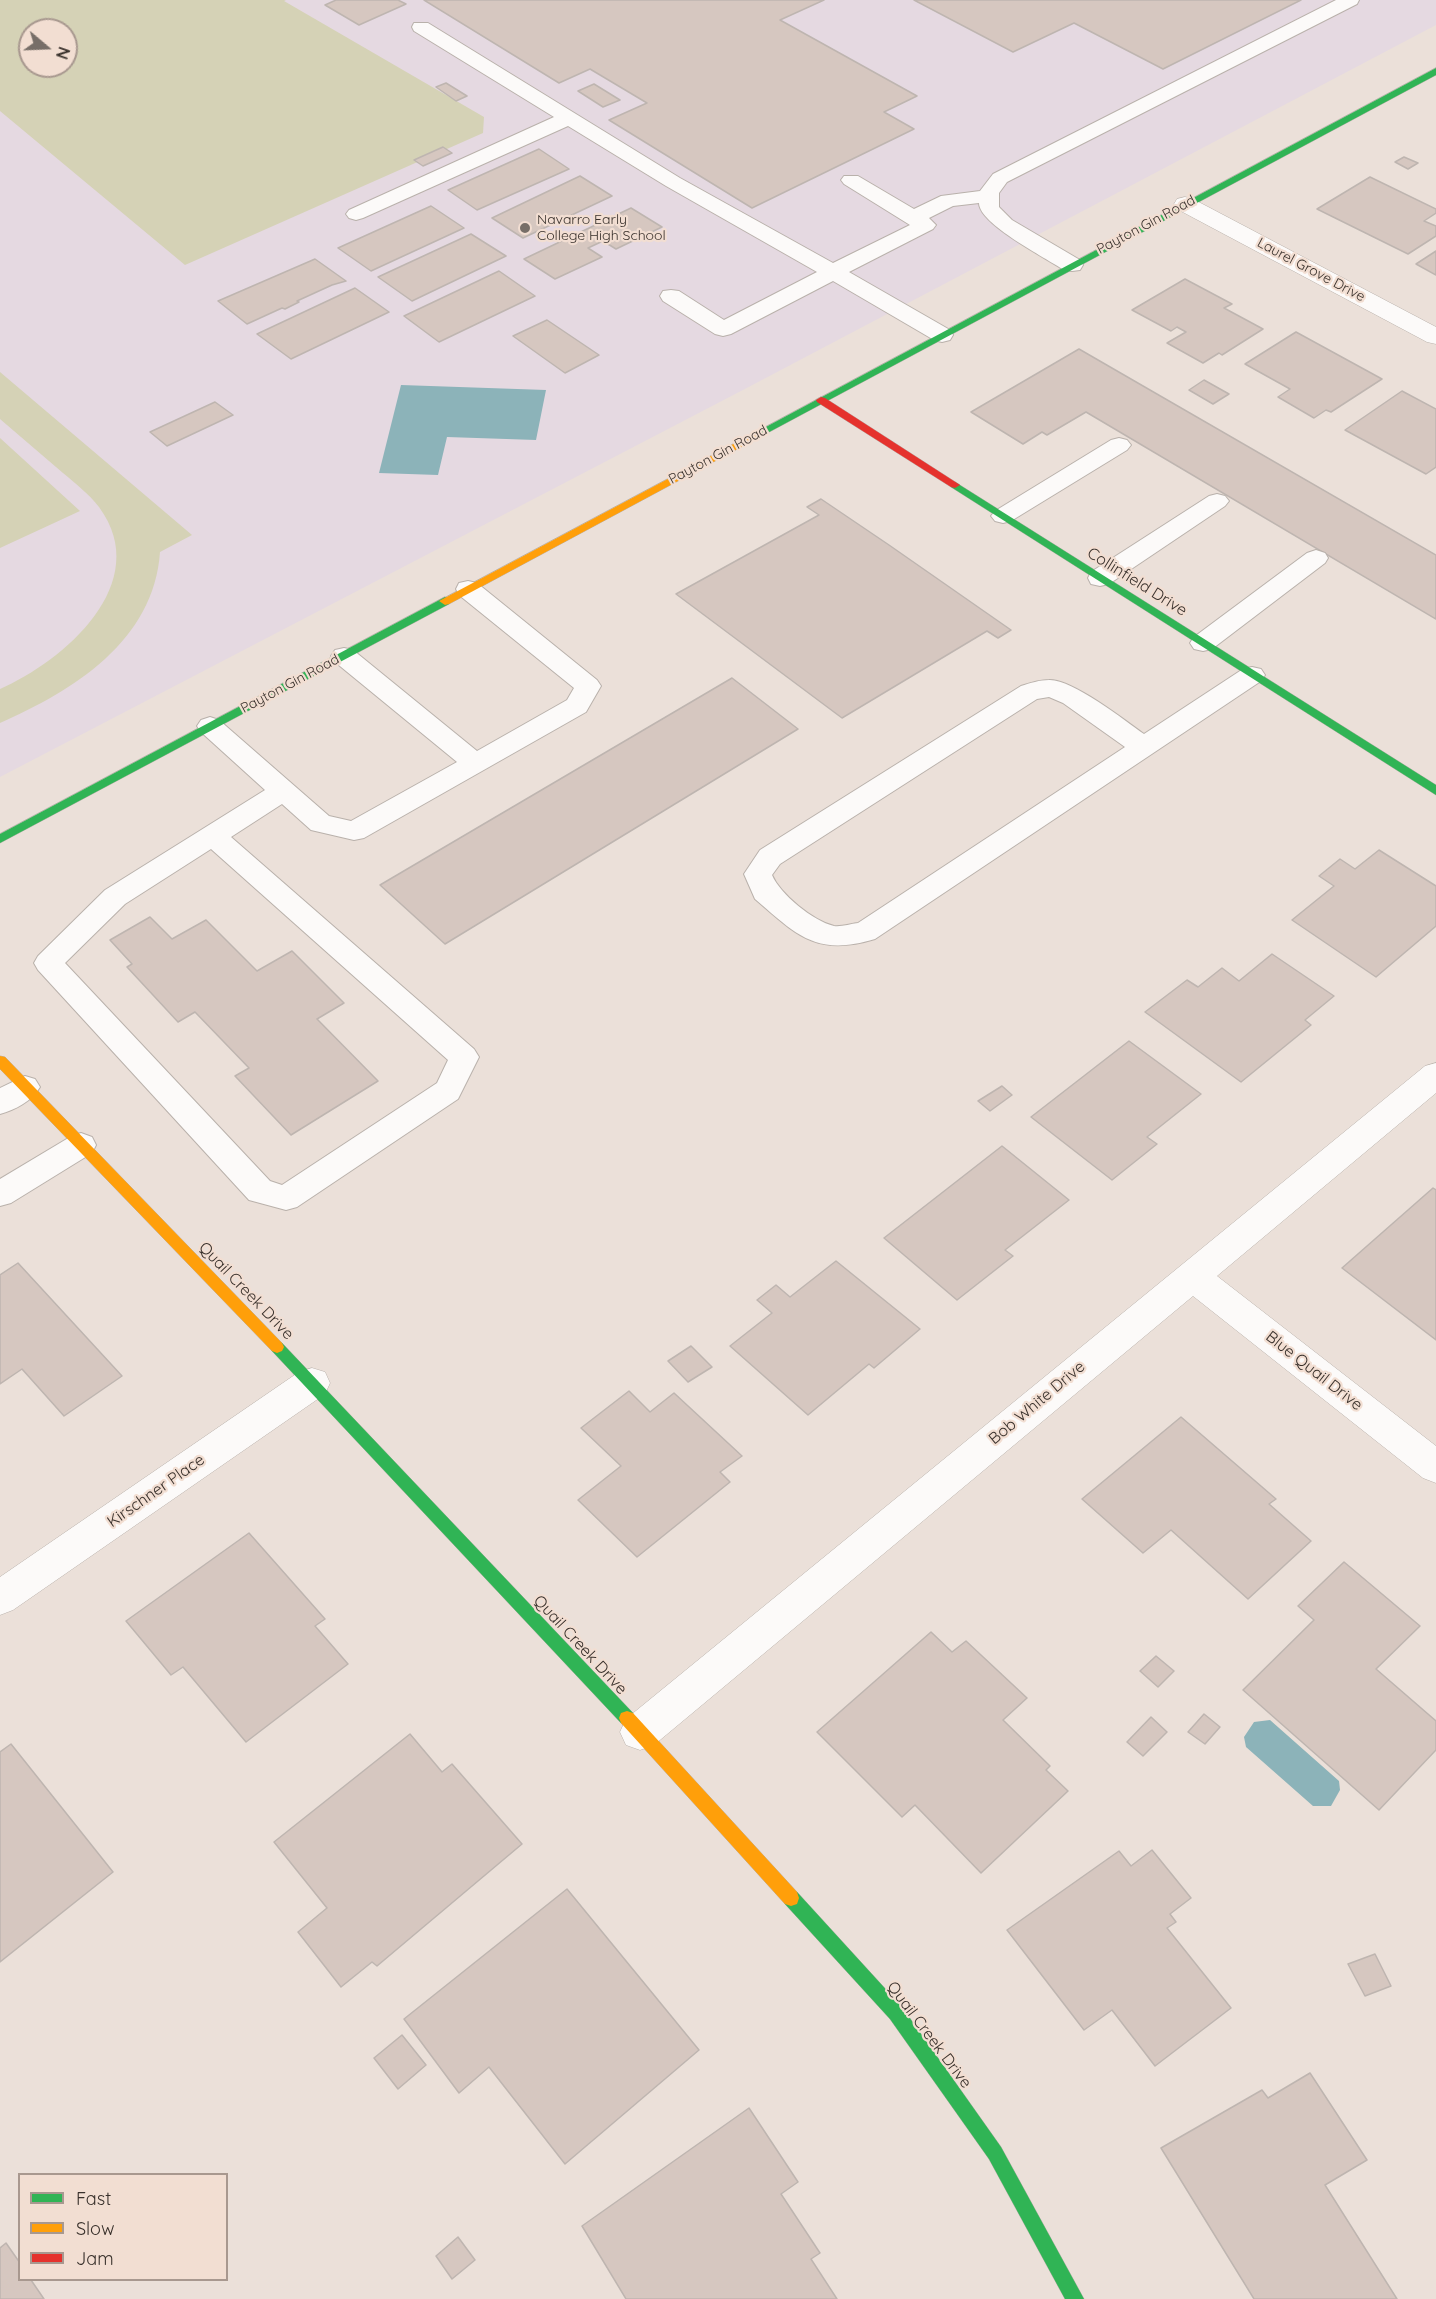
<!DOCTYPE html>
<html>
<head>
<meta charset="utf-8">
<style>
	body { margin:0 }
	#map { position:relative; width:1436px; height:2299px; overflow:hidden; background:#ebe0d9; font-family:Quicksand,sans-serif }
	canvas { display:block }
	.legend { position:absolute; left:18px; top:2173px; width:210px; height:108px; box-sizing:border-box; background:#f2ded2; border:2px solid #a8988f; margin:0; padding:8px 10px; list-style:none; font-size:18px; color:#38302b }
	.legend li { display:flex; align-items:center; gap:12px; height:30px }
	.legend b { width:30px; border:2px solid #a8988f }
	.north { position:absolute; left:18px; top:18px; width:60px; height:60px; box-sizing:border-box; background:#f2ded2; border:2px solid #a8988f; border-radius:50%; rotate:109deg; font-size:16px; font-weight:700; line-height:24px; text-align:center; color:#38302b }
	.north::after { content:''; display:block; margin:auto; width:21px; height:27px; background:#776e68; clip-path:polygon(50% 0,100% 100%,50% 72%,0 100%) }
</style>
</head>
<body>
<div id="map">
<canvas width="1436" height="2299"></canvas>
<ul class="legend">
<li><b style="height:8px;background:#30b455"></b>Fast</li>
<li><b style="height:8px;background:#ff9f0a"></b>Slow</li>
<li><b style="height:8px;background:#e5322d"></b>Jam</li>
</ul>
<div class="north">N</div>
</div>
<script>
const g = document.querySelector('canvas').getContext('2d');
g.lineJoin = 'round';
function fill(path, color) { g.fillStyle = color; g.fill(path, 'evenodd'); }
function strokePath(path, color, width, dash) { g.strokeStyle = color; g.lineWidth = width; g.lineCap = dash ? 'butt' : 'round'; g.setLineDash(dash || []); g.stroke(path); }
function drawText(font, color, halo, rows, align = 'center') {
  g.font = font + ' Quicksand,sans-serif'; g.lineWidth = 4.5; g.setLineDash([]); g.textBaseline = 'middle'; g.strokeStyle = halo; g.fillStyle = color; for (const [text, x, y, turn = 0] of rows) {
    g.save(); g.translate(x, y); g.rotate((+turn || 0) * Math.PI / 180); g.textAlign = isNaN(turn) ? turn : align; if (halo) g.strokeText(text, 0, 0); g.fillText(text, 0, 0); g.restore();
  }
}
const education = new Path2D(`
	M0,0H1436V25L741,391L0,777ZM30,30H66V66H30Z`);
const green = new Path2D(`
	M0,0H286L284,1L484,117L483,133L185,265L0,111ZM30,30H66V66H30Z
	M0,372L192,535L160,552C154,641 73,691 0,723V689C64,661 155,583 99,507C89,494 75,483 63,473C42,455 21,437 0,419Z
	M0,438L80,511L0,548Z`);
const water = new Path2D(`
	M401,385L546,390L536,440L447,437L438,475L379,473Z
	M1270,1720L1339,1781L1340,1790L1331,1806H1313L1246,1747L1244,1737L1254,1722Z`);
const building = new Path2D(`
	M336,0H398L406,4L359,25L325,5Z
	M424,0H824L780,20L917,96L884,112L914,129L752,208L609,120L647,103L590,69L559,83Z
	M914,0H1301L1163,69L1074,23L1013,52Z
	M446,83L467,96L456,101L436,87Z
	M594,84L620,100L603,107L578,91Z
	M443,147L452,153L423,166L414,160Z
	M539,149L569,169L477,210L448,190Z
	M1404,157L1418,163L1408,169L1395,162Z
	M580,176L612,196L523,238L492,218Z
	M1370,177L1436,209V213L1424,221L1436,226V236L1408,254L1317,209Z
	M431,206L464,228L371,271L338,248Z
	M631,208L662,227L616,249L603,241L588,248L602,257L555,279L524,259Z
	M471,234L506,256L412,301L378,277Z
	M1436,251V275L1416,264Z
	M315,259L346,281L332,285L297,301L299,302L285,309L282,308L247,324L218,301Z
	M499,271L535,296L439,342L404,316Z
	M1185,279L1232,304L1224,308L1263,329L1222,355L1219,353L1203,363L1167,343L1186,332L1177,327L1171,331L1132,310Z
	M355,288L389,312L291,359L257,334Z
	M547,320L599,355L565,373L513,336Z
	M1296,332L1382,379L1331,412L1326,410L1314,418L1278,397L1290,389L1245,364Z
	M1079,349L1436,555V619L1086,412L1047,435L1042,432L1023,444L971,412Z
	M1204,380L1229,394L1213,404L1189,390Z
	M1402,391L1436,409V467L1426,474L1345,430Z
	M215,402L233,415L167,446L150,432Z
	M821,499L889,545L1011,630L998,638L987,631L842,718L676,594L819,515L807,507Z
	M732,678L798,729L445,944L380,885Z
	M1379,850L1436,886V926L1376,977L1292,920L1334,886L1319,876L1340,859L1355,869Z
	M150,917L172,939L206,920L257,971L292,951L344,1003L317,1019L378,1081L291,1135L235,1076L249,1068L195,1012L178,1022L127,967L132,964L110,940Z
	M1272,954L1334,996L1305,1020L1311,1025L1241,1082L1145,1012L1187,980L1198,987L1222,968L1239,981Z
	M1129,1041L1201,1094L1147,1137L1157,1144L1112,1180L1031,1117Z
	M1002,1086L1012,1095L990,1111L978,1101Z
	M1002,1146L1069,1200L1005,1250L1013,1256L957,1300L884,1238Z
	M1433,1188L1436,1190V1340L1342,1268Z
	M836,1261L920,1329L874,1368L869,1364L808,1415L730,1346L772,1313L757,1300L776,1285L790,1297Z
	M18,1263L122,1376L64,1416L22,1369L0,1384V1275Z
	M691,1346L712,1367L688,1382L668,1361Z
	M629,1391L650,1412L674,1393L742,1456L720,1472L730,1482L637,1557L578,1500L621,1466L581,1428Z
	M1181,1417L1276,1499L1269,1504L1311,1541L1248,1599L1171,1530L1143,1553L1082,1499Z
	M249,1533L325,1619L315,1626L348,1664L246,1742L183,1667L171,1675L126,1621Z
	M1344,1562L1420,1626L1376,1669L1436,1721V1750L1379,1810L1243,1690L1314,1620L1298,1606Z
	M931,1632L952,1652L966,1641L1027,1698L1003,1720L1050,1766L1046,1770L1068,1791L981,1873L915,1805L902,1817L817,1732Z
	M1156,1656L1174,1671L1158,1687L1140,1671Z
	M1204,1714L1220,1727L1205,1744L1188,1732Z
	M1151,1717L1167,1732L1143,1756L1127,1742Z
	M410,1734L442,1772L452,1764L522,1844L377,1966L372,1962L341,1987L298,1932L327,1908L274,1842Z
	M11,1744L113,1872L0,1962V1752Z
	M1152,1850L1191,1898L1170,1914L1176,1922L1167,1928L1231,2008L1155,2066L1112,2010L1084,2030L1007,1930L1119,1851L1131,1866Z
	M567,1889L699,2050L565,2164L489,2067L459,2093L404,2019Z
	M1375,1954L1391,1986L1365,1996L1348,1964Z
	M402,2035L426,2065L398,2089L374,2058Z
	M1310,2073L1367,2160L1325,2185L1397,2299H1254L1161,2148L1262,2090L1268,2098Z
	M749,2108L798,2182L781,2194L820,2253L811,2259L837,2299H626L582,2226Z
	M458,2237L475,2260L452,2279L436,2256Z
	M6,2243L20,2263V2280H31L44,2299H0V2248Z`);
const lane = new Path2D(`
	M1336,0H1359L1357,4L1007,182L999,193V207L1012,220L1080,260L1083,265L1080,270L1072,271L1064,270C1046,258 979,224 979,203L953,206L929,218L936,225L933,229L849,272L950,330L953,335L950,340L942,342L934,340L833,281L731,334L723,336L715,334L663,301L660,296L663,291L671,290L679,291L724,320L817,272L666,186L568,126L363,218L356,220L349,218L346,214L349,210L554,117L414,31L412,27L414,23H428L680,178L833,263L910,225L844,184L841,180L844,176H858L914,209L941,196L980,191L993,174Z
	M1119,438L1127,440L1131,445L1127,450L1011,521L1003,523L995,521L991,516L995,511L1111,440Z
	M1217,494L1225,496L1229,501L1225,506L1109,584L1100,586L1091,584L1088,578L1091,572L1209,496Z
	M1316,550L1325,553L1328,558L1325,563L1212,649L1203,651L1194,649L1190,643L1194,637L1307,553Z
	M468,581L477,583L597,680L601,686L586,712L364,838L354,840L311,830L282,804L231,837L474,1049L479,1057L458,1099L297,1207L286,1210L249,1200L38,970L34,963L38,956L105,890L265,790L201,732L197,726L201,720L210,717L219,720L329,816L351,821L457,762L335,662L331,656L335,650L344,648L353,650L477,751L567,700L574,688L459,595L456,589L459,583ZM211,849L448,1060L437,1083L282,1185L270,1181L65,963L125,904Z
	M1252,667L1261,669L1265,675L1261,681L875,939C816,957 797,935 755,899L744,874L760,850L1021,686C1030,683 1040,680 1049,680C1072,679 1124,720 1144,734L1243,669ZM1049,697L1063,703L1125,747L858,923C850,924 841,927 834,926C813,921 780,894 772,875L780,864L1037,699Z
	M25,1076L35,1079L40,1087C32,1101 15,1110 0,1114V1088Z
	M81,1133L92,1137L96,1145L92,1153L11,1203L0,1206V1179L70,1137Z`);
const street = new Path2D(`
	M1185,197L1193,199L1436,327V344L1427,342L1177,209L1174,204L1177,199Z
	M1436,1063V1093L1217,1276L1436,1446V1483L1423,1478L1193,1296L654,1745L640,1750L626,1745L620,1732L626,1719L1425,1066Z
	M312,1368L325,1372L330,1383L325,1394L13,1610L0,1615V1577L299,1372Z`);
const fast = new Path2D(`
	M1436,68V75L758,438H750L749,436Z
	M955,482L1436,785V795L951,487L950,485Z
	M445,597L451,601L449,604L0,843V834Z
	M277,1341L282,1343L633,1713L635,1718L633,1723L627,1725L621,1723L272,1351L270,1347L272,1343Z
	M791,1890L797,1892L902,2007L1001,2147L1084,2299H1065L989,2159L890,2019L785,1904L783,1898L785,1892Z`);
const slow = new Path2D(`
	M754,433L758,434V438L449,604L445,605L439,601Z
	M0,1056L5,1057L282,1343L284,1347L282,1351L277,1353L272,1351L0,1069Z
	M627,1711L633,1713L797,1892L799,1898L797,1904L791,1906L785,1904L621,1723L619,1718L621,1713Z`);
const jam = new Path2D(`
	M821,397L825,398L960,485L955,488L951,487L817,402L816,400Z`);
const markers = [
	[525,228,6,"#776e68"]
];
const farPoinames = [
	["Navarro Early",537,220],
	["College High School",537,236]
];
const farStreetnames = [
	["Payton Gin Road",1146,225,-28],
	["Laurel Grove Drive",1311,270,28],
	["Payton Gin Road",718,455,-28],
	["Payton Gin Road",290,684,-28]
];
const streetNames = [
	["Collinfield Drive",1137,582,32],
	["Quail Creek Drive",246,1291,46],
	["Blue Quail Drive",1314,1371,38],
	["Bob White Drive",1037,1403,-40],
	["Kirschner Place",156,1491,-35],
	["Quail Creek Drive",580,1645,47],
	["Quail Creek Drive",929,2035,53]
];
fill(education, '#e5d9e1');
fill(green, '#d5d2b6');
fill(water, '#8cb3b9');
fill(building, '#d6c7c0');
strokePath(building, '#beb5b0', 1.5);
strokePath(lane, '#b9b1ab', 2);
strokePath(street, '#b9b1ab', 1);
strokePath(fast, '#b9b1ab', 1);
strokePath(slow, '#b9b1ab', 1);
strokePath(jam, '#b9b1ab', 1);
fill(lane, '#fcfaf9');
fill(street, '#fcfaf9');
fill(fast, '#30b455');
fill(slow, '#ff9f0a');
fill(jam, '#e5322d');
for (const [x, y, r, color] of markers) { const dot = new Path2D(); dot.arc(x, y, r, 0, 2 * Math.PI); g.fillStyle = color; g.fill(dot); strokePath(dot, '#f2ded2', 2); }
drawText('14px', '#38302b', '#f2ded2', farPoinames, 'left');
drawText('14px', '#38302b', '#f2ded2', farStreetnames);
drawText('16px', '#38302b', '#f2ded2', streetNames);
</script>
</body>
</html>
